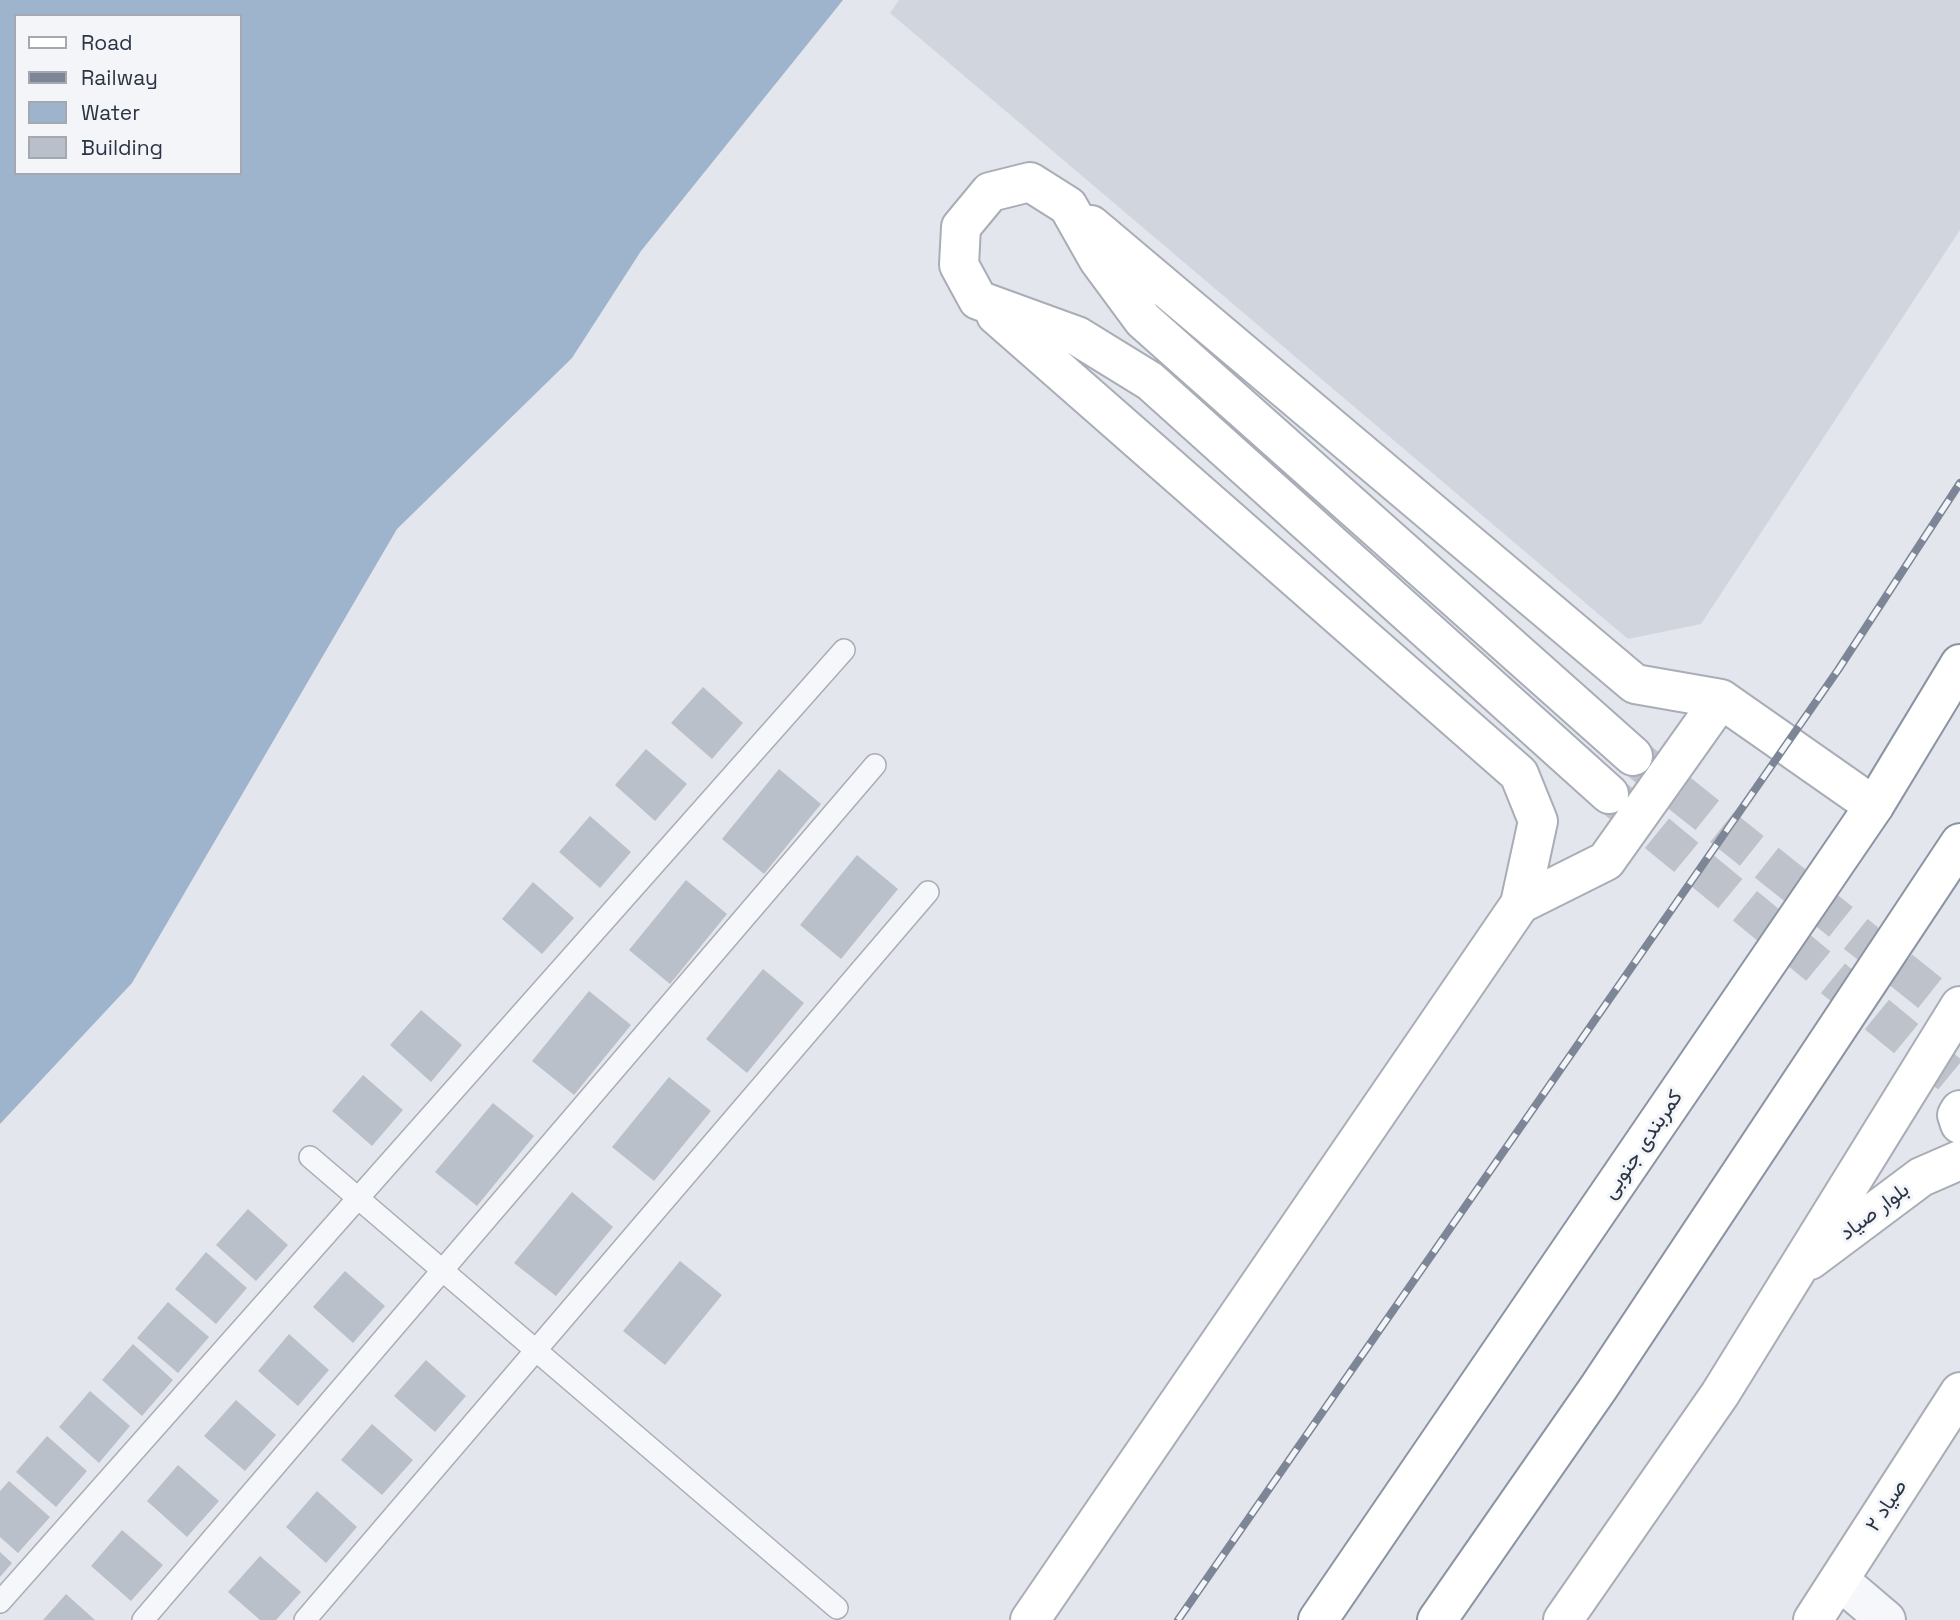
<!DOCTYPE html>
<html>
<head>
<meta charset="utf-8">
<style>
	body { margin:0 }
	#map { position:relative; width:1960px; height:1620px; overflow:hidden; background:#e3e6ec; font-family:"Space Grotesk",sans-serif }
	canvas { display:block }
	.legend { position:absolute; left:14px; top:14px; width:228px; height:161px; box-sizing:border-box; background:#f3f5f9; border:2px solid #a3a8b1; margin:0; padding:9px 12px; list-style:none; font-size:21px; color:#2a3444 }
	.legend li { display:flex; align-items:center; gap:14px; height:35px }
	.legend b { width:35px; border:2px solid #a3a8b1 }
</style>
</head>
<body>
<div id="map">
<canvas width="1960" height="1620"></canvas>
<ul class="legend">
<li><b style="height:9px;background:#fff"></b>Road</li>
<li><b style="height:9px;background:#7c8696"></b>Railway</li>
<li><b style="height:19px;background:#9eb4cc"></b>Water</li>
<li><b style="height:19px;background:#bac0c9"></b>Building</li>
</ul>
</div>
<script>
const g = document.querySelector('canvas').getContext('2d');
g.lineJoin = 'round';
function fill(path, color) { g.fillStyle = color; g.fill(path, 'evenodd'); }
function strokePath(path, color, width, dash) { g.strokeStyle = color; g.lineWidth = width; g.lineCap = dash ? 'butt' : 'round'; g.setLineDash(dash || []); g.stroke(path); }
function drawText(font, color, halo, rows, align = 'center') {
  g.font = font + ' "Space Grotesk",Vazirmatn,sans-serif'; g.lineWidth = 6; g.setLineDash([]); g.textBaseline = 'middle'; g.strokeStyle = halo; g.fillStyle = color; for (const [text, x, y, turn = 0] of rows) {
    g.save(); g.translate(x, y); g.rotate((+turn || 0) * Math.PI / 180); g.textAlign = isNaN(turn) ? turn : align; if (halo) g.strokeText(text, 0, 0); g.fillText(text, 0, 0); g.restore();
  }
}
const built = new Path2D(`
	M899,0H1960V230L1701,624L1628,639L890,13Z`);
const water = new Path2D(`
	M0,0H843L641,251L572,358L397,529L132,983L0,1124ZM16,16H240V173H16Z`);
const building = new Path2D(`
	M703,687L743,723L712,759L671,723Z
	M646,749L687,784L655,821L615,785Z
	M779,769L821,804L764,874L722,839Z
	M590,816L631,852L600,888L559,852Z
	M857,855L898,889L841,959L800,925Z
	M686,880L727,914L670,984L629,950Z
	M533,882L574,918L542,954L502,919Z
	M763,969L804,1003L747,1073L706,1039Z
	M589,991L631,1025L574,1095L532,1061Z
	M421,1010L462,1045L431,1082L390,1045Z
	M363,1075L403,1110L372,1146L332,1111Z
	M669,1077L711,1111L654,1181L612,1147Z
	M493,1103L534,1136L477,1206L435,1172Z
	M572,1192L613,1227L556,1296L514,1263Z
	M248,1209L288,1245L256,1281L216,1245Z
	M206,1252L247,1288L216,1324L175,1289Z
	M680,1261L722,1295L665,1365L623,1331Z
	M345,1271L385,1306L353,1343L313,1307Z
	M168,1302L209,1337L178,1373L137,1338Z
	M289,1334L329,1370L298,1406L258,1371Z
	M133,1344L173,1380L142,1416L102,1380Z
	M426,1360L466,1396L435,1432L394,1396Z
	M90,1391L130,1426L99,1463L59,1427Z
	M236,1400L276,1435L245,1471L204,1436Z
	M372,1424L413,1460L382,1495L341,1460Z
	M47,1436L87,1471L56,1507L16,1472Z
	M178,1465L219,1501L187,1537L147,1501Z
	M9,1481L50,1517L18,1553L0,1537V1491Z
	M317,1491L357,1527L326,1563L286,1527Z
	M122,1530L163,1565L131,1601L91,1566Z
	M0,1552L12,1563L0,1577Z
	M260,1556L301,1592L276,1620H260L228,1592Z
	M66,1594L95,1620H43Z`);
const secondaryTunnel = new Path2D(`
	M1633,756L1960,1017
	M1613,797L1960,1083`);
const lane = new Path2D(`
	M310,1157L837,1608
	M0,1602L844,650
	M143,1620L875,765
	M305,1620L928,892`);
const street = new Path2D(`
	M1839,1580L1886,1620`);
const secondary = new Path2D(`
	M1091,225L1635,684L1721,699L1874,806
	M996,315L1519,774L1538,821L1520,904L1030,1620
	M1609,794L1150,381L1077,336L978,300L959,265L961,227L990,192L1030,182L1068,206L1098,259L1143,320L1633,756
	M1520,904L1606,861L1721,699
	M1960,1110L1957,1115L1960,1124
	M1810,1260L1921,1177L1960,1160
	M1563,1620L1720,1394L1960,1006
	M1813,1620L1960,1392`);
const highway = new Path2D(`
	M1318,1620L1874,806L1960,664
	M1437,1620L1599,1387L1960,843`);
const rail = new Path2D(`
	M1178,1620L1838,670L1960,483`);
const streetNames = [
	["کمربندی جنوبی",1643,1145,-56],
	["بلوار صیاد",1875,1212,-37],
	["صیاد ۲",1887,1506,-57]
];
fill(built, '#d1d6de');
fill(water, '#9eb4cc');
fill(building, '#bac0c9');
strokePath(secondaryTunnel, '#bec2ca', 38, [38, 19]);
strokePath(lane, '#a8adb6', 24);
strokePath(street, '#a8adb6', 42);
strokePath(secondary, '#a8adb6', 42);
strokePath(highway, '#8a94a3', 42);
strokePath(lane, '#f6f7fa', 21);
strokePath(street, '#f6f7fa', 38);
strokePath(secondary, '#fff', 38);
strokePath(highway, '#fff', 38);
strokePath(rail, '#7c8696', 8);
strokePath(rail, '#f3f5f9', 5, [16]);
drawText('21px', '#2a3444', '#f3f5f9', streetNames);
</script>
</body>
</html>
